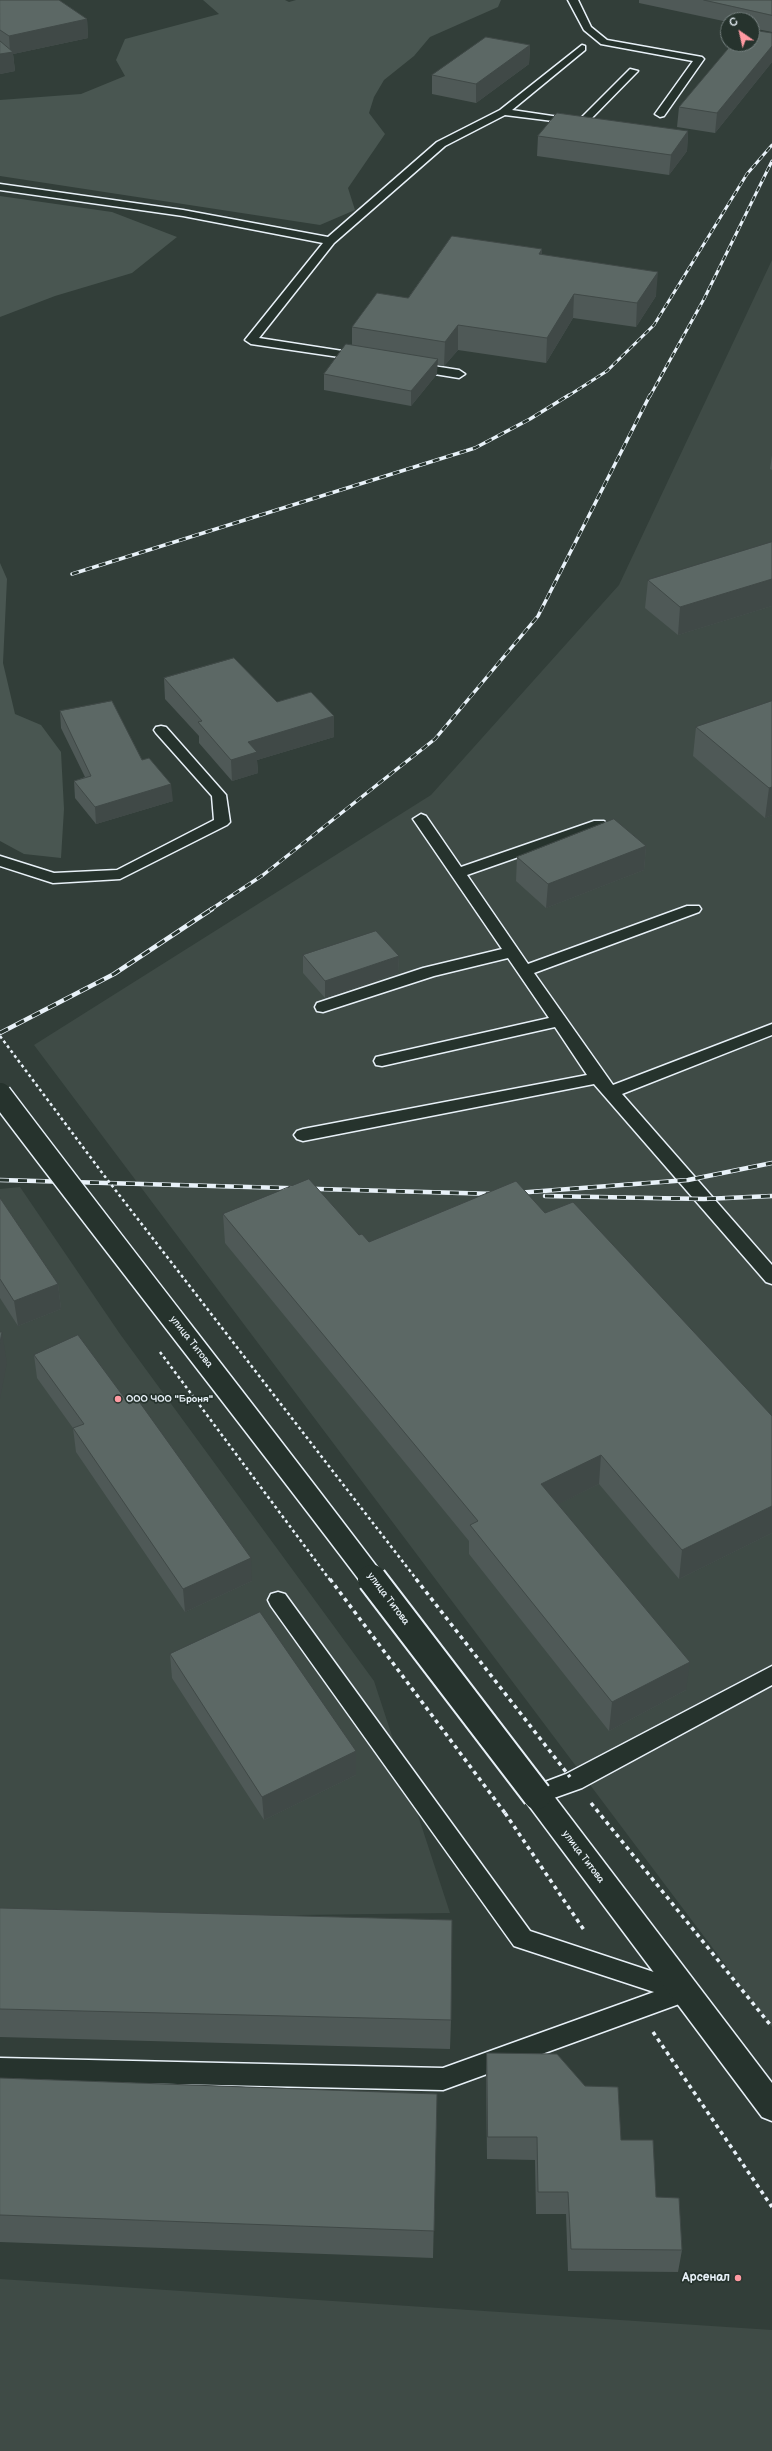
<!DOCTYPE html>
<html>
<head>
<meta charset="utf-8">
<style>
	body { margin:0 }
	#map { position:relative; width:772px; height:2451px; overflow:hidden; background:#323e39; font-family:"Balsamiq Sans",sans-serif }
	canvas { display:block }
	.north { position:absolute; left:720px; top:12px; width:40px; height:40px; box-sizing:border-box; background:#26332d; border:1px solid #747f7e; border-radius:50%; rotate:326deg; font-size:11px; font-weight:700; line-height:16px; text-align:center; color:#e8f1f8 }
	.north::after { content:''; display:block; margin:auto; width:14px; height:18px; background:#ff9aa2; clip-path:polygon(50% 0,100% 100%,50% 72%,0 100%) }
</style>
</head>
<body>
<div id="map">
<canvas width="772" height="2451"></canvas>
<div class="north">С</div>
</div>
<script>
const g = document.querySelector('canvas').getContext('2d');
g.lineJoin = 'round';
function fill(path, color) { g.fillStyle = color; g.fill(path, 'evenodd'); }
function strokePath(path, color, width, dash) { g.strokeStyle = color; g.lineWidth = width; g.lineCap = dash ? 'butt' : 'round'; g.setLineDash(dash || []); g.stroke(path); }
function drawText(font, color, halo, rows, align = 'center') {
  g.font = font + ' "Balsamiq Sans",sans-serif'; g.lineWidth = 3.5; g.setLineDash([]); g.textBaseline = 'middle'; g.strokeStyle = halo; g.fillStyle = color; for (const [text, x, y, turn = 0] of rows) {
    g.save(); g.translate(x, y); g.rotate((+turn || 0) * Math.PI / 180); g.textAlign = isNaN(turn) ? turn : align; if (halo) g.strokeText(text, 0, 0); g.fillText(text, 0, 0); g.restore();
  }
}
const built = new Path2D(`
	M772,260V2027L34,1045L431,795L619,585Z
	M20,1187L120,1334L374,1681L450,1913L0,1919V1189Z
	M0,2279L772,2330V2451H0Z`);
const green = new Path2D(`
	M203,0H285L289,2L296,0H501L498,7L430,37L414,56L384,80L374,97L369,113L385,134L348,188L355,210L320,225L0,176V100L81,94L125,76L116,60L125,39L219,14Z
	M0,196L112,212L177,237L132,273L55,296L0,317Z
	M0,563L7,579L3,663L15,714L41,725L61,752L64,809L61,858L24,854L0,841Z`);
const path = new Path2D(`
	M591,1803L772,2027
	M505,1813L584,1930
	M653,2032L772,2207`);
const lane = new Path2D(`
	M568,0H578L591,27L607,40L702,57L704,59L664,116L660,117L655,114L693,61L601,44L584,30Z
	M582,45L585,46V50L512,110L579,120L630,69L638,71L585,125L505,115L445,146L334,243L259,338L362,354L368,358L366,361L251,344L245,340L323,243L183,216L0,190V184L183,210L328,237L437,142L500,110Z
	M414,363L459,370L465,374L459,378L410,370L408,367L410,364Z
	M161,726L166,727L226,795L230,822L227,825L120,879L53,883L0,866V856L54,873L117,870L214,820L212,796L156,733L154,730L156,727Z
	M421,814L426,816L461,867L594,821H604L607,824L604,827L467,875L528,964L687,906H699L701,909L699,912L534,973L613,1085L772,1024V1035L622,1094L772,1265V1284L766,1282L594,1084L303,1141L297,1139L294,1135L297,1131L303,1129L587,1075L555,1027L382,1066L376,1065L374,1061L376,1057L549,1018L508,958L434,976L323,1012L317,1011L315,1007L317,1003L423,968L502,949L413,819Z
	M278,1592L285,1594L530,1931L693,1985L697,1992L693,1999L443,2090L0,2080V2058L443,2068L654,1992L514,1946L271,1606L268,1600L271,1594Z
	M772,1666V1685L582,1788L537,1804L529,1802L526,1795L529,1788L566,1774Z`);
const secondary = new Path2D(`
	M537,1784L547,1787L772,2083V2121L762,2117L527,1803L524,1795L527,1787Z`);
const railFar2 = new Path2D(`
	M568,396L607,371L654,325L747,174L772,145
	M650,396L704,299L772,161`);
const railFar1 = new Path2D(`
	M72,574L475,448L530,419L569,395
	M210,910L263,875L435,739L538,616L650,395`);
const rail = new Path2D(`
	M0,1033L114,974L212,909
	M0,1180L496,1194
	M516,1193L688,1180L772,1163
	M545,1196L704,1199L772,1196`);
const pathBridgeFar1 = new Path2D(`
	M0,1036L103,1174L417,1580
	M160,1352L330,1580`);
const pathBridge = new Path2D(`
	M330,1579L505,1813
	M416,1579L570,1777`);
const secondaryBridgeFar1 = new Path2D(`
	M0,1094C123,1257 250,1417 373,1580`);
const secondaryBridge = new Path2D(`
	M372,1579L537,1795`);
const wall = new Path2D(`
	M0,0L87,19L88,38L13,54L15,71L0,74Z
	M639,0H772V32L752,28V20H728V22L639,3Z
	M772,33V62L715,133L677,127L679,107Z
	M530,45L529,64L476,103L432,94V75Z
	M688,131L687,151L669,175L537,156L538,136Z
	M542,249V254L656,296L636,327L573,318L546,363L458,350L444,366L437,365V374L411,406L324,390V374L352,345V327L408,298Z
	M772,455V470L770,469Z
	M772,542V606L678,635L645,608L648,580Z
	M164,678L334,716V737L257,760L258,773L232,781L199,743V736L165,699Z
	M772,701V815L765,818L693,756L696,727Z
	M60,711L142,760L173,801L96,824L75,798L74,781L85,777L61,728Z
	M646,846L644,870L546,908L516,881L517,857Z
	M303,955L399,956L398,973L325,998L303,973Z
	M0,1198L58,1284L61,1309L18,1326L0,1298Z
	M545,1213L772,1416V1533L679,1579L599,1484L558,1504L686,1690L609,1731L469,1554V1541L225,1243L223,1214L359,1235L369,1242Z
	M34,1355L252,1581L185,1612L76,1452L73,1428L37,1378Z
	M170,1654L356,1775L264,1820L172,1678Z
	M0,1908L451,2020L450,2049L0,2037Z
	M487,2053L621,2140L656,2197L682,2250L678,2272L568,2271L566,2214H536L535,2160L487,2159L486,2076Z
	M0,2078L437,2094L433,2258L0,2242Z`);
const shadedWall = new Path2D(`
	M87,19L88,38L13,54L15,71L0,74V54L10,52L9,36Z
	M530,45L529,64L476,103V84Z
	M772,46V62L715,133L717,113Z
	M688,131L687,151L669,175L671,155Z
	M542,249L541,273L539,254Z
	M658,272L656,296L636,327L637,303Z
	M574,294L573,318L546,363L547,338Z
	M458,325V350L444,366L445,342Z
	M438,359L437,374L411,406V391Z
	M772,579V606L678,635L680,607Z
	M334,716V737L257,760L258,773L232,781L231,760L248,742Z
	M171,784L173,801L96,824L95,807Z
	M772,787V815L765,818L769,788Z
	M646,846L644,870L546,908L548,884Z
	M399,956L398,973L325,998V981Z
	M58,1284L61,1309L18,1326L14,1301Z
	M2,1332L7,1363L0,1399V1343Z
	M601,1455L599,1484L539,1514L541,1484Z
	M772,1506V1533L679,1579L682,1550Z
	M251,1558L252,1581L185,1612L183,1589Z
	M690,1662L686,1690L609,1731L612,1702Z
	M356,1751V1775L264,1820L262,1797Z`);
const building = new Path2D(`
	M0,0H59L87,19L9,36L0,30Z
	M704,0H772V15Z
	M752,30L772,33V46L717,113L679,107L732,44H752Z
	M486,37L530,45L476,84L432,75Z
	M0,41L13,52L0,54Z
	M557,113L688,131L671,155L538,136Z
	M452,236L542,249L539,254L658,272L637,303L574,294L547,338L458,325L445,342L352,327L377,293L408,298Z
	M346,344L438,359L411,391L324,374Z
	M772,542V579L680,607L648,580Z
	M234,658L277,702L311,692L334,716L248,742L257,752L231,760L198,722L202,721L164,678Z
	M112,701L142,760L149,758L171,784L95,807L74,781L91,776L60,711Z
	M772,701V787L769,788L696,727Z
	M614,819L646,846L548,884L517,857Z
	M376,931L399,956L325,981L303,955Z
	M309,1179L359,1235L362,1234L369,1242L516,1181L545,1213L573,1202L772,1416V1506L682,1550L601,1455L541,1484L690,1662L612,1702L470,1525L478,1521L223,1214Z
	M0,1198L58,1284L14,1301L0,1279Z
	M0,1332H2L0,1343Z
	M78,1335L129,1404L138,1400L251,1558L183,1589L73,1428L84,1424L34,1355Z
	M260,1612L356,1751L262,1797L170,1654Z
	M0,1908L452,1920L451,2020L0,2009Z
	M487,2053L557,2054L585,2086L618,2087L621,2140H653L656,2197L679,2198L682,2250L571,2249L568,2192H538L537,2137H488Z
	M0,2078L437,2094L434,2231L0,2215Z`);
const markers = [
	[118,1399,4,"#ff9aa2"],
	[738,2278,4,"#ff9aa2"]
];
const streetNames = [
	["улица Титова",191,1342,52],
	["улица Титова",388,1599,53],
	["улица Титова",583,1857,53]
];
const poiNames = [
	["ООО ЧОО \"Броня\"",126,1399]
];
const nearPoinames = [
	["Арсенал",730,2278]
];
fill(built, '#3f4b46');
fill(green, '#495651');
strokePath(lane, '#e8f1f8', 3);
strokePath(secondary, '#e8f1f8', 3);
strokePath(path, '#e8f1f8', 3.5, [4, 4]);
fill(lane, '#26332d');
fill(secondary, '#26332d');
strokePath(railFar2, '#e8f1f8', 3);
strokePath(railFar1, '#e8f1f8', 3.5);
strokePath(rail, '#e8f1f8', 4.5);
strokePath(railFar2, '#26332d', 2, [5.5]);
strokePath(railFar1, '#26332d', 2.5, [7]);
strokePath(rail, '#26332d', 3, [9]);
strokePath(secondaryBridgeFar1, '#e8f1f8', 25, []);
strokePath(secondaryBridge, '#e8f1f8', 32, []);
strokePath(pathBridgeFar1, '#e8f1f8', 2.5, [3, 3]);
strokePath(pathBridge, '#e8f1f8', 3.5, [4, 4]);
strokePath(secondaryBridgeFar1, '#26332d', 22);
strokePath(secondaryBridge, '#26332d', 28);
fill(wall, '#4f5957');
fill(shadedWall, '#404947');
fill(building, '#5c6865');
strokePath(building, '#404947', 1);
for (const [x, y, r, color] of markers) { const dot = new Path2D(); dot.arc(x, y, r, 0, 2 * Math.PI); g.fillStyle = color; g.fill(dot); strokePath(dot, '#26332d', 1.5); }
drawText('10px', '#e8f1f8', '#26332d', streetNames);
drawText('bold 10px', '#e8f1f8', '#26332d', poiNames, 'left');
drawText('bold 12px', '#e8f1f8', '#26332d', nearPoinames, 'right');
</script>
</body>
</html>
